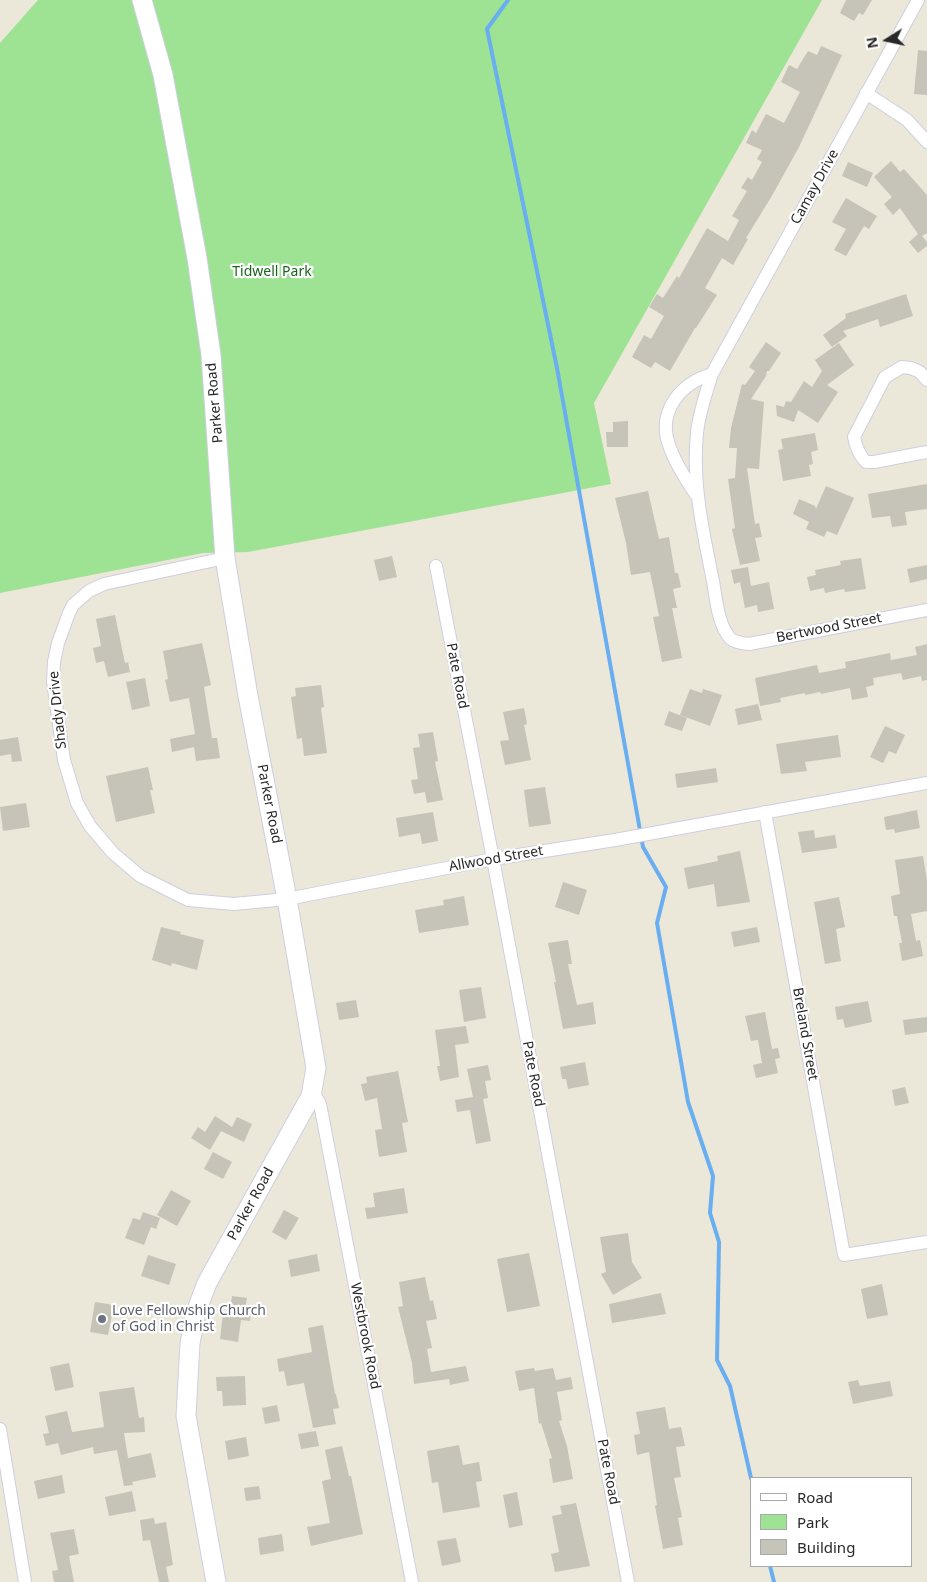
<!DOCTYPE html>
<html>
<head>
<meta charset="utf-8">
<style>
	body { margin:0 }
	#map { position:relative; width:927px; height:1582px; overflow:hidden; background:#ebe7d9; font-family:"Noto Sans",sans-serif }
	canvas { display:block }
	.legend { position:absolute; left:750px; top:1477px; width:162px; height:90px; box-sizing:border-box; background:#fff; border:1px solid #a9a9a9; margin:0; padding:6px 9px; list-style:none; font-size:15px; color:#282828 }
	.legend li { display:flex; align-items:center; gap:10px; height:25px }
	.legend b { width:25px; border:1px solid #a9a9a9 }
	.north { position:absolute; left:862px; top:15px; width:50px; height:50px; -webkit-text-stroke:4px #fff; paint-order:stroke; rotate:260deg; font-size:14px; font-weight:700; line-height:20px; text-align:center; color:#282828 }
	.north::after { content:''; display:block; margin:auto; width:18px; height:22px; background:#282828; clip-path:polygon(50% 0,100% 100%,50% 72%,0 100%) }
</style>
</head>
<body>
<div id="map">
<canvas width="927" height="1582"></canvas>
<ul class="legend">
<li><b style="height:6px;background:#fff"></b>Road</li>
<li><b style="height:14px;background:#9de393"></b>Park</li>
<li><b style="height:14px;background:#c6c3b9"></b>Building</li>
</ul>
<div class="north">N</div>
</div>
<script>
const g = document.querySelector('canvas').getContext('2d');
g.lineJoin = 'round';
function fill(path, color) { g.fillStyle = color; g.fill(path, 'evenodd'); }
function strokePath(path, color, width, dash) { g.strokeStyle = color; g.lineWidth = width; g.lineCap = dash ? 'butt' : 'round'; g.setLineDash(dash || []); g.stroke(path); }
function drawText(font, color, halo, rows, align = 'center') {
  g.font = font + ' "Noto Sans",sans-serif'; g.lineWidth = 4.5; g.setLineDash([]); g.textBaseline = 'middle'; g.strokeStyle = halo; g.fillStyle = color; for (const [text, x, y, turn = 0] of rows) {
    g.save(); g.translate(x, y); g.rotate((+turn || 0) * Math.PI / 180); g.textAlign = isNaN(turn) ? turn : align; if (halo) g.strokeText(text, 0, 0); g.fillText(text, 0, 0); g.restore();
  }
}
const green = new Path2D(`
	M38,0H822L594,403L611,484L248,552L203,553L0,593V43Z`);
const stream = new Path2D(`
	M508,0L487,29L557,368L643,847L666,887L657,923L688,1102L713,1176L710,1213L719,1242L717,1360L730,1386L751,1478
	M770,1566L774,1582`);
const building = new Path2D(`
	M846,0H872L863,15L859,13L854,21L840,13Z
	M821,46L842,55L799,147L773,194L746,238L748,239L733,265L722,258L705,288L717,295L696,328H695L670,371L655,362L651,368L632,357L644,335L651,339L664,316L649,307L657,294L663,298L677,276L679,278L707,228L728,241L739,220L732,216L747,191L741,188L748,177L752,180L762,162L757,159L762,150L746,143L752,130L756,133L766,114L784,123L800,92L781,82L789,65L797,69L808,51L817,55Z
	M918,50L927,51V95L914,94Z
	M891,161L900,172L904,169L927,195V233L922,236L927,242V246L918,253L909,242L918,234L900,208L893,215L884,204L892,197L874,177Z
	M848,162L873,173L867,187L842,176Z
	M846,198L877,216L869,229L864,226L846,256L834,250L846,229L832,222Z
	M906,294L913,316L880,327L878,319L843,331L847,336L832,347L823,335L846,318L845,314Z
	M766,342L781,353L769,371H767L766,376L751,399L764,402L759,469L747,468L755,524L759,523L762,537L755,538L760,561L740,565L732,529L735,528L728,479L735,478L737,448H729L731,428L742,384L745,385L755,371L749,367Z
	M839,343L854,365L827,385L838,392L818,423L798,410L794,422L777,416L776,405L784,407L786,401L791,402L804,381L812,387L822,371L815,360Z
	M628,421V447H607L606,432H613V422Z
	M815,433L818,450L811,452L813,464L809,465L811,476L783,481L778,450L783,449L781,439Z
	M927,484V509L905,512L907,525L892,527L890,516L872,518L868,494Z
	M826,486L854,498L837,535L827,531L824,537L806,529L809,522L793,514L799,499L815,506L816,509Z
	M648,491L659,539L669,537L675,573H678L681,587L673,589L677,608H672L682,658L662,662L653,617L659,616L650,572L631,575L626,543L615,498Z
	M392,556L397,577L379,581L374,560Z
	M861,558L866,589L845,592L844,589L825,593L824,588L810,591L807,577L816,575L815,570L841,565L840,561Z
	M927,565V579L910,583L907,569Z
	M748,567L751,586L769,582L774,609L758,612L757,605L745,608L740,582L734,584L731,570Z
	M115,615L125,663L128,662L130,672L108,677L104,661L96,663L93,648L101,646L96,619Z
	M202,643L211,685L204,687L212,738H217L220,758L196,761L194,747L172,752L170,739L195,734L189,698L170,702L165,680L168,679L163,651Z
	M927,644V680L922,681L921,676L903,680L901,673L873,678L874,685L866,687L868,697L852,700L850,688L821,694L820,692L805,695V693L780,698L781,702L760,706L755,678L817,665L819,673L846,668L845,662L890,653L891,660L917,655L915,647Z
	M145,678L150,706L132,710L126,682Z
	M321,685L324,707L321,708L327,753L304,756L302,738L297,739L291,697L296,696L295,688Z
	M690,689L702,693L703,689L722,695L710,726L680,715Z
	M758,704L762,720L738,725L735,709Z
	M524,708L527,724L524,725L531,760L505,765L500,741L509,740L503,712Z
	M669,711L687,718L682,731L664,725Z
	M885,726L905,735L896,754L889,751L883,763L870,757Z
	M433,732L438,761L435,762L443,800L427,803L425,792L414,794L411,780L418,779L413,748L420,747L418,734Z
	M838,735L841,757L805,762L807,771L781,774L776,744Z
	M18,737L22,761L12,762L11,754L0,756V740Z
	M148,767L153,790H150L155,813L116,822L106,776Z
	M716,768L718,782L677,788L675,774Z
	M545,787L551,824L529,827L524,790Z
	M26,803L30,827L3,831L0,807Z
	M917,810L920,828L895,833L894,829L886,830L884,817Z
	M433,812L438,841L422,844L420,833L399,837L396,818Z
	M814,830L815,838L835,835L837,848L802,853L798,832Z
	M740,851L750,902L717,907L714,884L688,889L684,868L718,861L717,856Z
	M923,856L927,880V911L911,914L916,941L920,940L923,956L902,961L899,943H902L897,916H894L891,896L900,894L895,860Z
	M563,882L587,890L579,915L555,907Z
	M464,896L469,925L419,933L415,910L444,905L443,900Z
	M839,897L845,927L836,929L841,961L825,964L814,902Z
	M161,927L181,932L180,934L204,940L197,970L172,963L171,966L152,960Z
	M757,927L760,942L734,947L731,932Z
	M568,940L572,964H568L577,1005L593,1002L596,1024L563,1029L554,982H556L548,943Z
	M481,987L486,1018L464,1022L459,990Z
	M356,1000L359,1017L339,1020L336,1003Z
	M868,1001L872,1022L845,1028L843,1019L837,1020L835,1007Z
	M765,1012L772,1049L778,1048L780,1058L775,1059L778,1073L756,1078L753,1065L762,1063L758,1040L751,1041L745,1016Z
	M927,1017V1032L905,1035L903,1020Z
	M466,1026L469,1043L455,1045L459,1077L440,1081L437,1066H440L435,1030Z
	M585,1062L589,1085L568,1089L566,1079H562L560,1067Z
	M488,1065L491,1080L485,1081L488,1098L483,1099L491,1141L476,1144L470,1110L457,1112L455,1100L473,1097L467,1069Z
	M398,1071L408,1122L402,1123L407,1152L379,1157L375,1130L382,1129L377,1098L365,1101L361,1084L367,1083L366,1077Z
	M905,1087L909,1103L895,1106L892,1090Z
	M215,1116L232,1127L237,1117L252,1124L244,1142L221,1131L210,1150L191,1138L198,1127L205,1132Z
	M213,1152L232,1162L223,1179L204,1169Z
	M404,1188L408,1213L367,1219L365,1208L375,1207L373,1193Z
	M171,1190L191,1201L177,1226L157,1215Z
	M284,1210L299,1218L286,1240L272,1232Z
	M143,1212L160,1218L156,1229L151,1227L144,1245L125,1238L133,1218L140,1220Z
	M628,1233L632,1262L642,1278L613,1295L601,1274L606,1272L600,1237Z
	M529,1253L540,1306L507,1312L497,1259Z
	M317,1254L320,1271L291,1277L288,1260Z
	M148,1255L176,1264L169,1285L141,1276Z
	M425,1277L430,1301L433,1300L437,1319L426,1321L432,1348L427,1349L431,1372L466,1366L469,1381L450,1385L449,1379L414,1384L412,1363L398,1307L403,1306L399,1282Z
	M882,1284L888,1315L867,1319L861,1289Z
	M661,1293L666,1314L612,1323L609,1304Z
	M232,1296L247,1298L245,1308L251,1309L250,1321L241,1320L238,1342L220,1339L223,1314L229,1315Z
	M95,1302L114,1305L108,1335L90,1332Z
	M323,1325L335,1394H336L339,1408L333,1409L336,1424L313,1428L304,1383L287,1386L284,1371L279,1372L277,1359L312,1352L308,1328Z
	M69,1363L74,1387L55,1391L50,1367Z
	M534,1368L535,1371L553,1368L556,1380L571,1377L573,1389L557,1392L562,1420L559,1421L567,1446L573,1479L553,1483L549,1459L552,1458L541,1423L539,1424L534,1388L519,1391L515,1371Z
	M245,1376L246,1405L223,1406L222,1391H217L216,1377Z
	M858,1380L860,1386L890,1381L893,1396L853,1404L848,1382Z
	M134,1387L139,1418L144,1417L145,1432L124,1433L128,1458L151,1453L156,1477L132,1482L133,1485L124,1486L117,1450L94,1454L93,1447L61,1455L58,1443L46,1446L43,1434L49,1433L45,1416L67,1411L72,1432L104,1427L99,1392Z
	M277,1405L280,1421L265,1424L262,1408Z
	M665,1407L669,1429L681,1427L685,1446L676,1447L681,1477L674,1478L682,1517L678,1518L683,1545L663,1549L655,1506L657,1505L649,1452L637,1455L634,1435L640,1434L636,1412Z
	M316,1431L319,1446L301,1449L298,1434Z
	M246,1437L249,1456L228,1460L225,1441Z
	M459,1445L463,1465L479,1462L482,1481L476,1482L480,1507L443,1513L438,1482L432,1483L427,1451Z
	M342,1446L349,1476H351L363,1534L311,1546L307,1527L330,1523L322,1481L331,1479L325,1450Z
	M62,1475L65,1493L38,1499L34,1481Z
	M259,1486L261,1499L246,1501L244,1488Z
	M132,1491L136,1511L109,1516L105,1497Z
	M517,1492L523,1525L509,1528L503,1495Z
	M576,1503L590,1566L555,1572L551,1554L559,1552L552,1516L562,1514L560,1506Z
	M154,1518L155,1524L166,1522L173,1565L166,1567L169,1582H159L150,1540L143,1541L140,1520Z
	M74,1529L79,1554L69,1556L74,1582H54L52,1571L58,1570L50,1533Z
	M282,1534L284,1551L260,1555L258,1538Z
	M456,1538L461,1562L442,1566L437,1541Z`);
const minor = new Path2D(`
	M918,0L712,374C706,393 699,413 697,433C692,483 703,532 713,581C716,598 718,626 731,639C736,643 743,643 749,644L927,610
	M866,93L907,120L927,142
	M927,380L920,372L911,368L902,367L885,377L854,437C856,447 859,455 866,462H874L927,452
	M697,496C686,480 675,463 669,445C657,411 681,383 712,374
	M225,558L104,584L89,591L73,605L69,613L58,643L54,662L53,682L64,760L77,803L90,826L113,853L140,876L188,900L234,904L287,899L493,859L615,840L927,783
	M436,566L493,859L628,1582
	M765,812L844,1255L927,1242
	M313,1092L320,1104L412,1582
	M0,1429L25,1582`);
const secondary = new Path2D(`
	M142,0L163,75L197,258L211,355L225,558L248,696L287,899L316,1068L311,1096L207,1283L196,1312L190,1343L186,1416L216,1582`);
const markers = [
	[102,1319,5,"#6b7280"]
];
const streetNames = [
	["Camay Drive",815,187,-61],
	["Parker Road",215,403,-95],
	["Bertwood Street",829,628,-11],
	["Pate Road",457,676,79],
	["Shady Drive",58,710,-96],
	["Parker Road",269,804,79],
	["Allwood Street",496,859,-10],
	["Breland Street",805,1034,80],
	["Pate Road",533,1074,79],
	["Parker Road",251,1204,-61],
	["Westbrook Road",365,1336,79],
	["Pate Road",608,1472,79]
];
const parkNames = [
	["Tidwell Park",272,272]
];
const worshipNames = [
	["Love Fellowship Church",112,1311],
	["of God in Christ",112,1327]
];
fill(green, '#9de393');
strokePath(stream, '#69aef0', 4);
fill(building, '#c6c3b9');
strokePath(minor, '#cfcee1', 14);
strokePath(secondary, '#cfcee1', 21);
strokePath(minor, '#fff', 12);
strokePath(secondary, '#fff', 19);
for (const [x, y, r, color] of markers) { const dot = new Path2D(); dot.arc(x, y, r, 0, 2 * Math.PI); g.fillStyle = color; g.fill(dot); strokePath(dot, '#fff', 2); }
drawText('14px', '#282828', '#fff', streetNames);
drawText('14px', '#186519', '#fff', parkNames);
drawText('14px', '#5b616d', '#fff', worshipNames, 'left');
</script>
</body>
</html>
